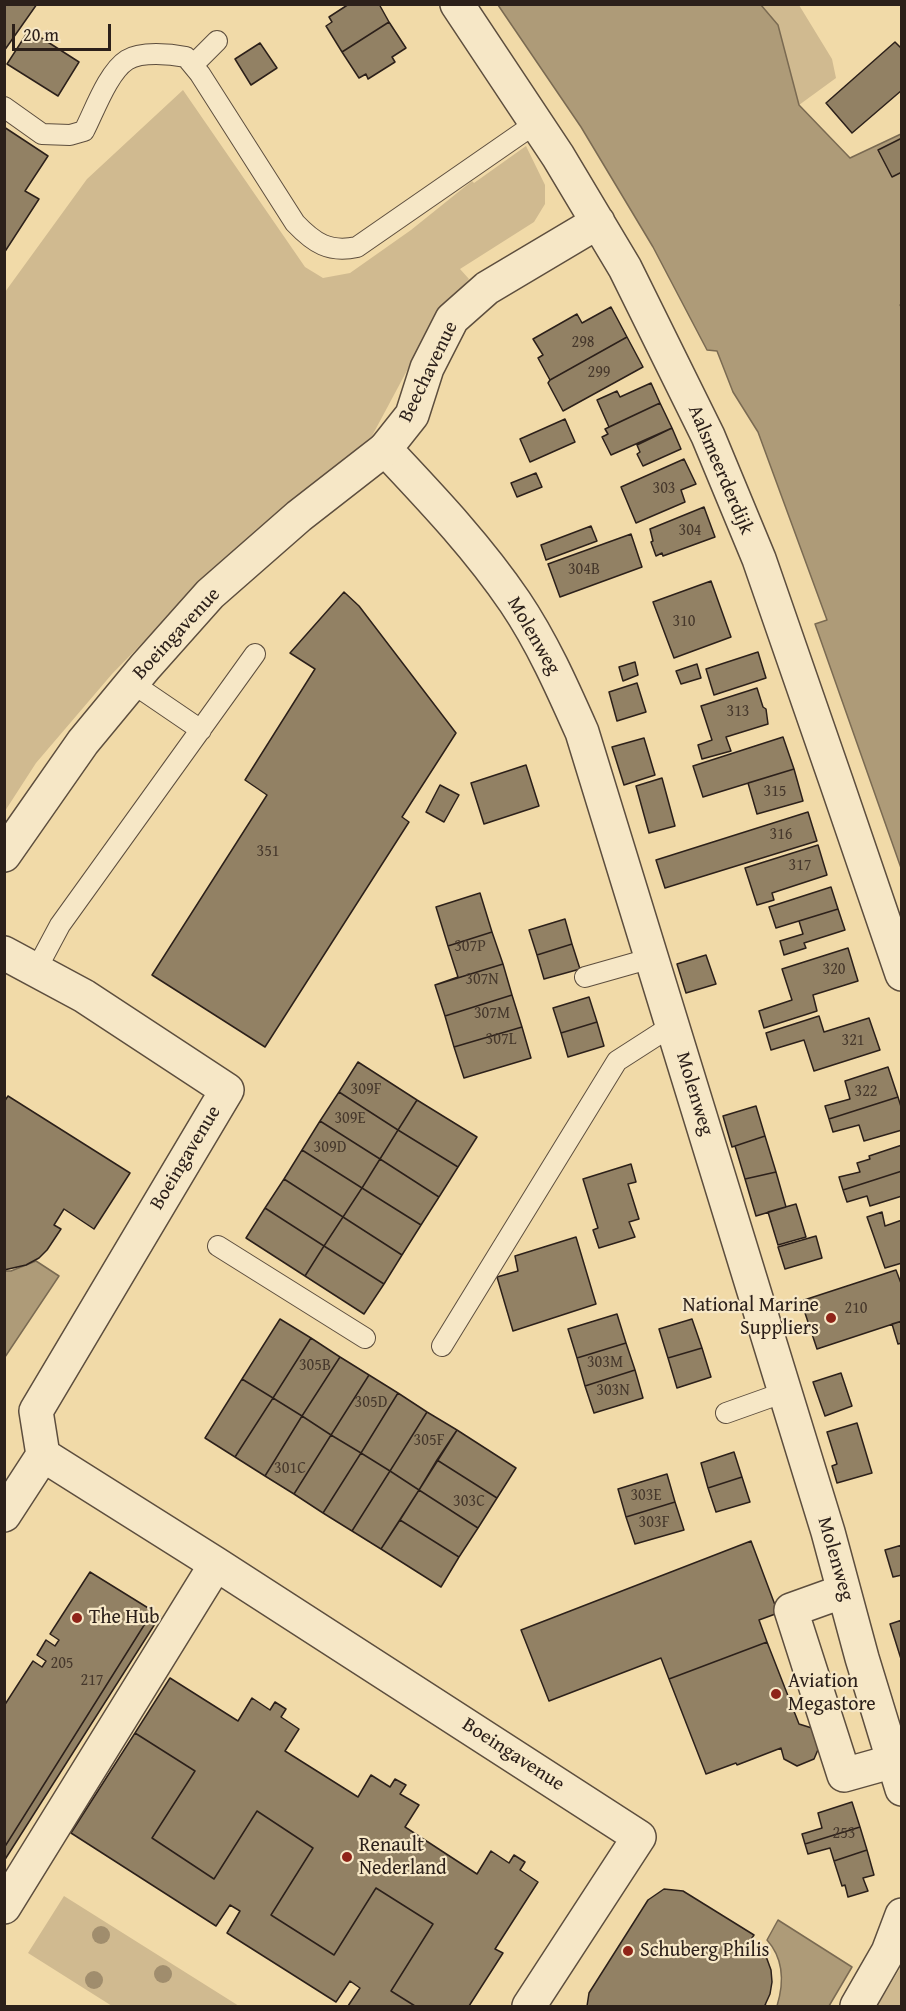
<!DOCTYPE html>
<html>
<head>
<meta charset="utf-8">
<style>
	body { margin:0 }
	#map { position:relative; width:906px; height:2011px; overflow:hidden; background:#f1daa8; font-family:"Gentium Book Plus",serif }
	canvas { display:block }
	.frame { position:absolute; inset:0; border:6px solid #2c201a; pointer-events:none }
	.scale { position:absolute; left:12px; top:24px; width:99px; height:27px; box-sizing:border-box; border:3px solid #2c201a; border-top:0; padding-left:8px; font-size:18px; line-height:21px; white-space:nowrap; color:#2c201a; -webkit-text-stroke:4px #f6e7c6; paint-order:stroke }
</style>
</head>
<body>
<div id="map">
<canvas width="906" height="2011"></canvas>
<div class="frame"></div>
<div class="scale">20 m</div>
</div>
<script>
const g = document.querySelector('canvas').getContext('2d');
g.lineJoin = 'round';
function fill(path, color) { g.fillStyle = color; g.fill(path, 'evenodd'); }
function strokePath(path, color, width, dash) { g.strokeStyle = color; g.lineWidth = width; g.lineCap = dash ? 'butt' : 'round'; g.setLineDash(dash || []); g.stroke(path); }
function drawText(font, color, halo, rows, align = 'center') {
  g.font = font + ' "Gentium Book Plus",serif'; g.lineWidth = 4.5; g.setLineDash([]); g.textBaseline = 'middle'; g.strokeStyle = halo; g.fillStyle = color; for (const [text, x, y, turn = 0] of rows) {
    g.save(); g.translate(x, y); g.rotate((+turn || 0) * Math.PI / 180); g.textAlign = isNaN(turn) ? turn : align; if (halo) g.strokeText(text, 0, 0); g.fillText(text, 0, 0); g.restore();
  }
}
const green = new Path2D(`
	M761,5H799L832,59L836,78L799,105L778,25Z
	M183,90L305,267L323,278L350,273L411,230L472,181L474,183L526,146L545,185V204L534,222L460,269L469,279L434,320L372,436L193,591L112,674L36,763L5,811V292L87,179Z
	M64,1896L239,2006H112L28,1953Z
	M901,1964V2006H877L899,1970Z`);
const water = new Path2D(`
	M498,5H761L778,25L799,105L850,158L901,134L902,303L900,305L902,309L901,868L815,624L827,620L758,432L733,392L717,351L707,350L653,247L581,127Z
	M36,1261L59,1276L5,1357V1271H11Z
	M778,1920L852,1967L829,2006H777C784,1983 784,1959 767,1940Z`);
const building = new Path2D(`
	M4,4H37L4,51Z
	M349,4H379L389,22L342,52L326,26L332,22L329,17Z
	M389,22L406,48L392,57L395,62L368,79L366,74L359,78L342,52Z
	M29,30L79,62L58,96L7,64Z
	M895,42L902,49V90L852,133L826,103Z
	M260,43L277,68L251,85L235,59Z
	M4,127L48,156L25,191L39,199L4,253Z
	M902,138V172L892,177L878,150Z
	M611,307L627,337L550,380L538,358L543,355L533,339L577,314L582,323Z
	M627,337L643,367L563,411L548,383L550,380Z
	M651,383L660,403L609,427L597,400L617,391L620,397Z
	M660,403L672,428L611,455L602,437L608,434L605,429Z
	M565,419L575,442L530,462L520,439Z
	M672,428L681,449L643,466L637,454L640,452L637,445Z
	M684,459L696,484L681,490L685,502L636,523L621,487Z
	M536,473L542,487L517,497L511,483Z
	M704,507L715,537L663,556L662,553L656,556L651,542L653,541L650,529Z
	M591,526L597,541L546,560L541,545Z
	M631,534L642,567L560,597L548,564Z
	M711,581L731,637L674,658L653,602Z
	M344,592L359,606L456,733L402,817L409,822L265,1047L152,975L267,795L245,780L315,669L290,653Z
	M758,652L766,678L714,695L706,669Z
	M635,662L638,675L623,681L619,667Z
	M697,664L701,678L681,684L676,671Z
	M637,683L646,712L617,721L609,692Z
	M757,688L763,707L766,709L768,724L726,737L731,751L702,759L698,745L712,740L701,706Z
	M783,737L794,769L703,797L693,766Z
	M644,738L655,775L624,785L612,747Z
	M526,765L539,806L484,824L471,783Z
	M794,769L803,801L757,814L748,783Z
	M662,778L675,826L649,833L636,786Z
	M440,785L459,795L444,822L426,812Z
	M808,812L817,841L665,888L656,860Z
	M818,845L827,875L772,893L774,900L757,905L745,868Z
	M831,887L838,909L776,928L769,907Z
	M480,893L492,932L448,946L436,907Z
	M838,909L845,930L804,943L806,948L784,955L780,941L803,934L799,921Z
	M565,919L572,944L537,955L529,930Z
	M492,932L503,964L435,985L458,977L448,946Z
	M572,944L580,969L544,979L537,955Z
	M848,948L858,981L813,995L817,1011L764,1028L759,1011L792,1000L782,969Z
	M706,955L716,984L686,993L677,964Z
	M503,964L512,995L445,1016L435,985Z
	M512,995L522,1027L454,1047L445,1016Z
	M589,997L597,1022L561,1033L553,1008Z
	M819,1016L824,1032L869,1018L880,1050L814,1071L804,1040L771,1050L766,1033Z
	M597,1022L604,1046L568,1057L561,1033Z
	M522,1027L531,1058L464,1078L454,1047Z
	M358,1062L417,1100L398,1130L339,1092Z
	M888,1067L898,1097L829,1119L825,1106L850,1099L845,1081Z
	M339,1092L398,1130L380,1159L320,1121Z
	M8,1096L130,1173L94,1229L64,1209L54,1225L61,1229L47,1250L39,1258L26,1265L4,1270V1102Z
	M898,1097L902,1110V1130L864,1141L859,1125L833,1132L829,1119Z
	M417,1100L477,1137L458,1167L398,1130Z
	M756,1106L765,1136L732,1147L723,1116Z
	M320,1121L380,1159L362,1188L302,1150Z
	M398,1130L458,1167L439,1197L380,1159Z
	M765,1136L776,1172L745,1179L735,1146Z
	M902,1145V1171L843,1190L839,1177L860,1172L857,1163L870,1159L869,1156Z
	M302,1150L362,1188L343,1217L284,1179Z
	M380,1159L439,1197L421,1225L362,1188Z
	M631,1164L636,1182L628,1184L639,1219L629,1222L635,1237L599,1248L593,1230L598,1228L583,1179Z
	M902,1171V1196L870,1206L867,1196L847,1202L843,1190Z
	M776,1172L786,1207L756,1216L745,1179Z
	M284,1179L343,1217L324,1246L265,1208Z
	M362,1188L421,1225L402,1255L343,1217Z
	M796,1204L806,1237L778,1245L768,1212Z
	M265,1208L324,1246L305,1276L246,1238Z
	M882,1212L885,1226L902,1220V1263L885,1268L867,1217Z
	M343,1217L402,1255L384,1284L324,1246Z
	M816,1236L822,1258L785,1269L778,1247Z
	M576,1237L596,1304L513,1331L497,1277L518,1271L515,1256Z
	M324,1246L384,1284L364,1314L305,1276Z
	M896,1270L902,1286V1321L817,1349L801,1301Z
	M617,1314L626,1343L577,1358L568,1329Z
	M280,1319L311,1338L273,1398L242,1379Z
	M692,1319L702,1348L668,1358L659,1329Z
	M902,1321V1343L898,1344L892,1324Z
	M311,1338L340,1357L302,1416L273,1398Z
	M626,1343L635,1370L585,1386L577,1358Z
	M702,1348L711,1377L677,1388L668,1358Z
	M340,1357L369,1375L331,1435L302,1416Z
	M635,1370L643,1398L594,1413L585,1386Z
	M841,1373L852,1406L825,1416L813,1382Z
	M369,1375L398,1393L361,1453L331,1435Z
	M242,1379L273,1398L235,1457L205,1438Z
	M398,1393L427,1412L390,1471L361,1453Z
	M273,1398L302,1416L265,1476L235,1457Z
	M427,1412L457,1430L419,1490L390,1471Z
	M302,1416L331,1435L294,1494L265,1476Z
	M857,1423L872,1473L837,1483L832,1466L837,1464L827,1432Z
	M457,1430L516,1468L497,1498L437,1460Z
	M331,1435L361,1453L323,1513L294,1494Z
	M734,1452L742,1477L708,1488L701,1463Z
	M361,1453L390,1471L352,1531L323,1513Z
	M437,1460L497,1498L478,1528L419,1490Z
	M390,1471L419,1490L381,1549L352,1531Z
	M667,1474L675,1502L626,1517L618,1489Z
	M742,1477L750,1502L716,1512L708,1488Z
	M419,1490L478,1528L459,1557L400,1520Z
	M675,1502L684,1530L635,1544L626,1517Z
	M400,1520L459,1557L441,1587L381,1549Z
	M751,1541L778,1613L759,1620L767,1642L669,1679L661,1658L549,1701L521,1630Z
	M902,1545V1575L893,1577L885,1550Z
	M90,1572L153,1611L4,1848V1706L33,1661L42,1667L46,1661L37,1655L46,1640L55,1646L59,1640L50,1634Z
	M153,1611L160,1616L4,1861V1848Z
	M902,1620V1658L901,1659L890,1624Z
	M767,1642L799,1724L815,1729L820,1745L814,1759L797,1766L784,1759L781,1748L737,1765L736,1763L706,1774L669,1679Z
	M170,1678L238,1721L252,1698L270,1710L275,1702L286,1709L281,1717L299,1729L285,1751L358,1797L371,1775L390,1787L395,1779L406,1785L400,1794L419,1805L405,1827L477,1874L491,1851L509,1863L514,1855L525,1862L520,1870L538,1882L495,1949L503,1953L469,2006H415L391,1991L433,1924L376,1888L334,1955L271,1915L313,1848L257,1811L214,1879L152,1838L195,1771L135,1733Z
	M135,1733L195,1771L152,1838L214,1879L257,1811L313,1848L271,1915L334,1955L376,1888L433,1924L391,1991L415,2006H348L360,1988L350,1981L336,2002L227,1933L240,1911L230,1905L216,1926L71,1833Z
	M852,1802L860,1827L805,1844L802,1834L822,1828L818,1813Z
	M860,1827L867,1850L834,1861L830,1848L808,1854L805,1844Z
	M867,1850L874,1875L863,1878L868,1891L848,1897L845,1885L842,1886L834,1861Z
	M664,1889L683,1891L754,1935L750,1941L760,1949L767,1959L771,1970L772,1982L770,1994L765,2005L767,2006H587L589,1993L648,1900Z`);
const service = new Path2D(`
	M193,65L217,41
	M4,107L42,134L70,135L84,131C94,112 108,72 127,60C141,51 171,54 186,57L200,74L295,223C314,243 329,253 357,247L536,123
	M132,683L201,730
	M36,970L60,925L255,654
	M585,977L652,958
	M218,1246L365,1338
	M442,1346L617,1061L673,1025
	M726,1413L785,1392`);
const minor = new Path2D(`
	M457,4L558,156L625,268L708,436L759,559L836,781L902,974
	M598,222L487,288L452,319L427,368L412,415L385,449C431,498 477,546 515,602C542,642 562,687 582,732L828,1532L862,1658L902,1789
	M4,953L84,996L227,1090L36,1411L43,1455L4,1515
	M43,1455L216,1564L639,1837L529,2006
	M844,1591L791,1610L844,1775L894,1761
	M4,1907L216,1564
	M857,2006L888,1952L902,1915`);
const tertiary = new Path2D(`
	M4,855L83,742L145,667L210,594L299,516L385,449`);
const trees = [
	[101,1935],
	[163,1974],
	[94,1980]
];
const markers = [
	[831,1318,6,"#8f2418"],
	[77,1618,6,"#8f2418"],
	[776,1694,6,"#8f2418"],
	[347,1857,6,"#8f2418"],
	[628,1951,6,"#8f2418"]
];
const numberNames = [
	["298",583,343],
	["299",599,373],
	["303",664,489],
	["304",690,531],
	["304B",584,570],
	["310",684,622],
	["313",738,712],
	["315",775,792],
	["316",781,835],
	["351",268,852],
	["317",800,866],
	["307P",470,947],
	["320",834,970],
	["307N",482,980],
	["307M",492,1014],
	["307L",501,1040],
	["321",853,1041],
	["309F",366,1090],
	["322",866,1092],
	["309E",350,1119],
	["309D",330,1148],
	["210",856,1309],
	["303M",605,1363],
	["305B",315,1366],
	["303N",613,1391],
	["305D",371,1403],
	["305F",429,1441],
	["301C",290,1469],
	["303E",646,1496],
	["303C",469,1502],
	["303F",654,1523],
	["205",62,1664],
	["217",92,1681],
	["253",844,1834]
];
const streetNames = [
	["Beechavenue",429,372,-64],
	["Aalsmeerderdijk",720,470,67],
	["Boeingavenue",177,634,-47],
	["Molenweg",533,636,60],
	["Molenweg",694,1094,73],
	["Boeingavenue",186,1158,-59],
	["Molenweg",835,1559,74],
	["Boeingavenue",513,1755,33]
];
const poiNames = [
	["National Marine",819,1306,"right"],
	["Suppliers",819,1329,"right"],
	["The Hub",89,1618],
	["Aviation",788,1682],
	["Megastore",788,1705],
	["Renault",359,1846],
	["Nederland",359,1869],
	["Schuberg Philis",640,1951]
];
fill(green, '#d0ba90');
fill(water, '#ae9b78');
strokePath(water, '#7a6a52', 1.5);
fill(building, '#928164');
strokePath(building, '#2c201a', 1.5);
strokePath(service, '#5d4e3e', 22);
strokePath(minor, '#5d4e3e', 36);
strokePath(tertiary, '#5d4e3e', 36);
strokePath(service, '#f6e7c6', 20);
strokePath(minor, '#f6e7c6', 33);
strokePath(tertiary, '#f6e7c6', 33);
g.fillStyle = '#a08d6d';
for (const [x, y] of trees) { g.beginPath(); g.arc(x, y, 9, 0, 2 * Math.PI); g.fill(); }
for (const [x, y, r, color] of markers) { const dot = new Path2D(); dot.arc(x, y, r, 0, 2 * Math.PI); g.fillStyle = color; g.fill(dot); strokePath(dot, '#f6e7c6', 2); }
drawText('16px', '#46382c', null, numberNames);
drawText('20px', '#2c201a', '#f6e7c6', streetNames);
drawText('20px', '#2c201a', '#f6e7c6', poiNames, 'left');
</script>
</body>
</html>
